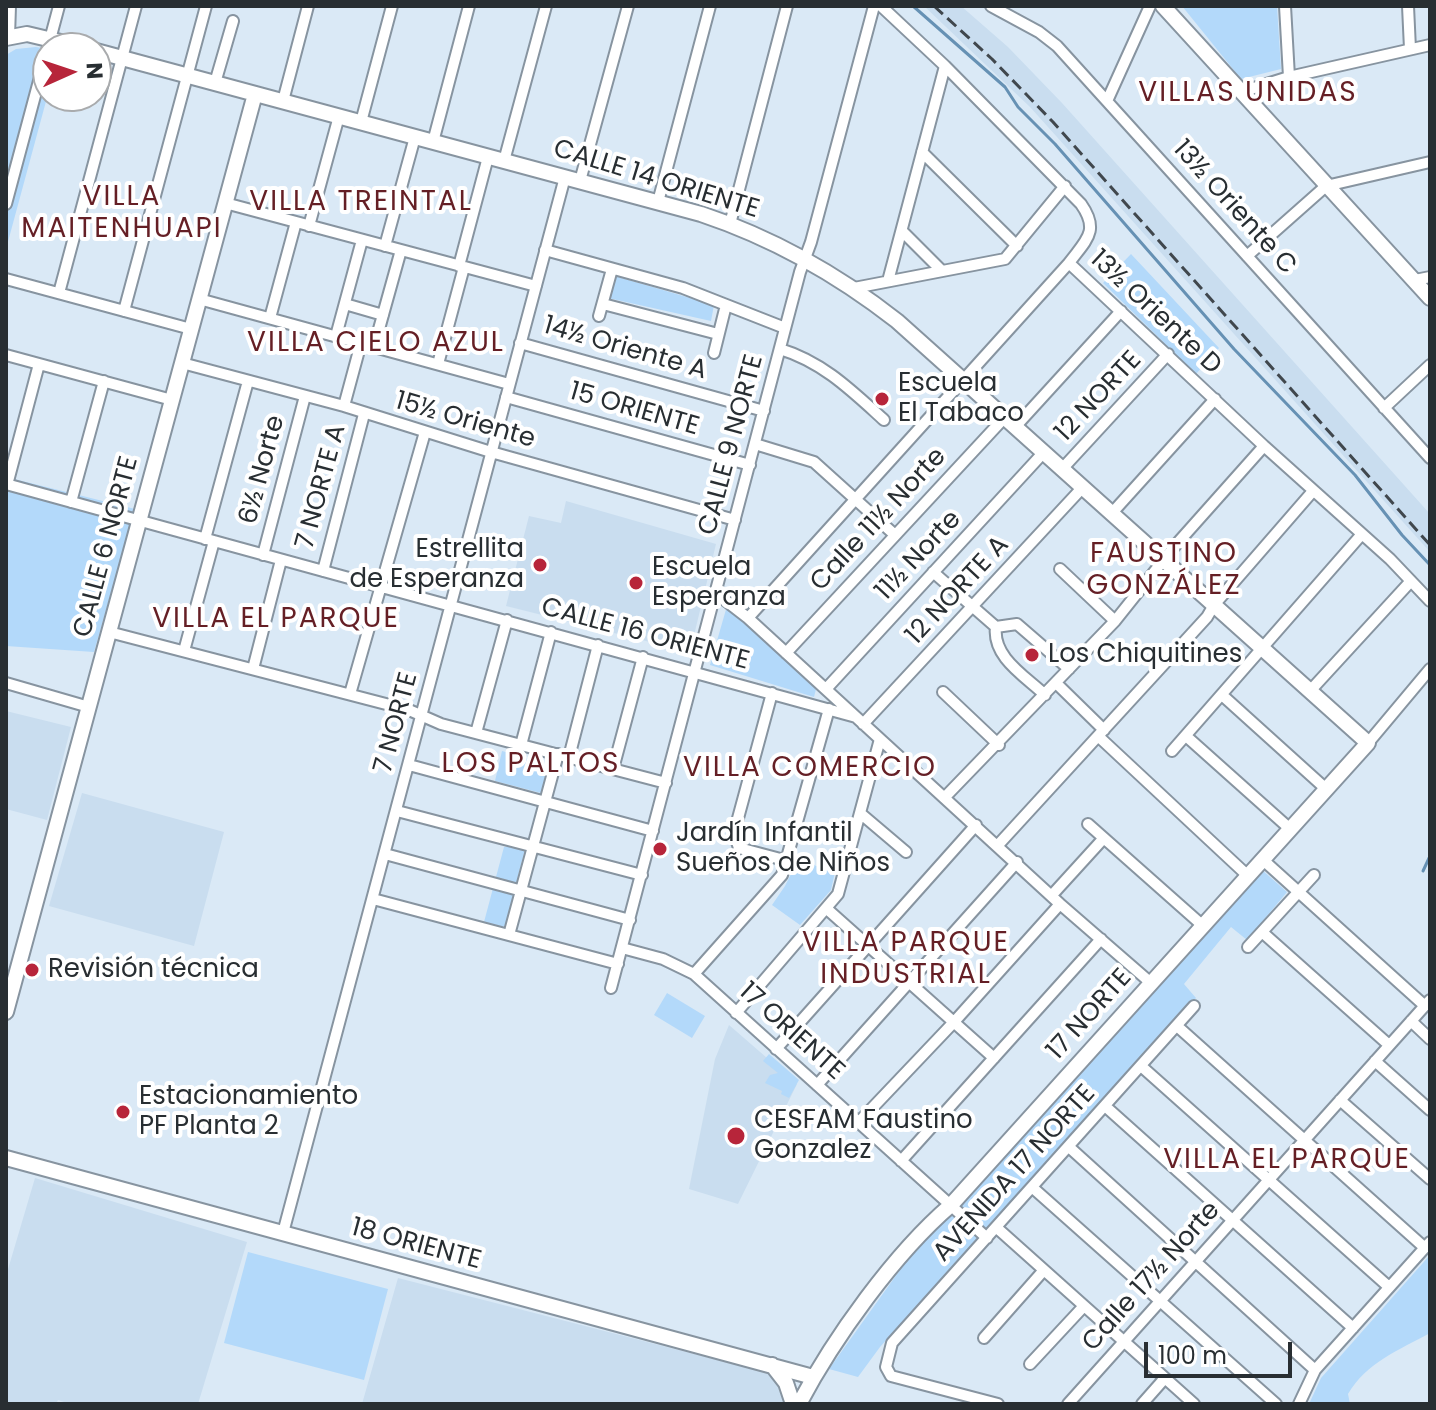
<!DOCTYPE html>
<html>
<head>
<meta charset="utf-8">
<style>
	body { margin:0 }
	#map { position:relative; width:1436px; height:1410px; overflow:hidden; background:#dae9f6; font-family:Poppins,sans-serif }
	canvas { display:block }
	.frame { position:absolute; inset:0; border:8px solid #282e32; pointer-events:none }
	.north { position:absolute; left:32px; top:32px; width:80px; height:80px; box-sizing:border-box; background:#fff; border:2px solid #a9abad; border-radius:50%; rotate:87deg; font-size:22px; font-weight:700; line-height:32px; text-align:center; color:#282e32 }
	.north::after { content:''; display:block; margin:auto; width:28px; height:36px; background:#b7253a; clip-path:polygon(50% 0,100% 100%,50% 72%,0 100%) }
	.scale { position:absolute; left:1144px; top:1342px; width:148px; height:36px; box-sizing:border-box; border:4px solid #282e32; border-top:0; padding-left:10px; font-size:24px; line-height:28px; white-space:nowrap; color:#282e32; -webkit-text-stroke:6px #fff; paint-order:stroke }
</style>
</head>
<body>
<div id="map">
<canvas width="1436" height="1410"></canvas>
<div class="frame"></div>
<div class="north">N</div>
<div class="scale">100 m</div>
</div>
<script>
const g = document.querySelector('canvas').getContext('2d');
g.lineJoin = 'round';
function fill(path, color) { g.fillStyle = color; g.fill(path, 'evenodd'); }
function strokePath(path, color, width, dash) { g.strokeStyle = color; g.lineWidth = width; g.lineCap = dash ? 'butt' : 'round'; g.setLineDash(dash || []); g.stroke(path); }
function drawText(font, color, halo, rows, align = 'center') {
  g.font = font + ' Poppins,sans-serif'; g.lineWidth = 8; g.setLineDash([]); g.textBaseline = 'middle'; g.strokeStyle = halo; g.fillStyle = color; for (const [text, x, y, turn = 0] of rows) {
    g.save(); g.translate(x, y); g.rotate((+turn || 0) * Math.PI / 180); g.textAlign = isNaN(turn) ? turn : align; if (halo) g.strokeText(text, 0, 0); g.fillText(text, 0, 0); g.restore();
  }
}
const built = new Path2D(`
	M924,6H961L1008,47L1062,103L1430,514V552L1030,107Z
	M566,501L716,544L690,652L506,606L529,516L561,523Z
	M6,711L71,727L47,820L6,809Z
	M82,793L224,832L194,946L49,906Z
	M729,1025L797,1084L738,1204L689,1189L715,1059Z
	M35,1178L247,1242L198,1404H70L58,1400L56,1404H6V1276Z
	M398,1278L772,1374L785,1391L787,1404H362Z`);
const green = new Path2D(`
	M1182,6H1277L1281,69L1241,79Z
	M36,47L48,49V94L6,249V55L16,49Z
	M1131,254L1219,348L1196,374L1103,283Z
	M615,276L714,305L711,321L608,298Z
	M6,477L135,509L94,652L6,646Z
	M727,606L816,689L814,697L710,665Z
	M502,751L549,764L541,793L495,781Z
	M526,845L505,927L484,922L504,847Z
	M798,860L835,872L831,890L800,925L772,905L785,886Z
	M1261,869L1287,892L1247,940L1231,927L1184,984L1196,998L880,1347L858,1377L829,1369L920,1242Z
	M667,993L705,1016L692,1038L654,1015Z
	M769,1054L799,1080L789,1098L781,1094L782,1091L765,1083L770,1075L778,1073L763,1061Z
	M248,1252L388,1289L364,1380L224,1343Z
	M1430,1255V1333C1399,1350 1366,1363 1348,1394L1350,1404H1309L1321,1378Z`);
const stream = new Path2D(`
	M913,6L1005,87L1018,107L1055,144L1234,349L1355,475L1402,535L1430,565
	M1423,871L1430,856`);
const street = new Path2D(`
	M881,6L945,66L1081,204C1100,231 1086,240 1069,263L1264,446L1390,559L1430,601
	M991,6L1039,32L1057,46L1430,458
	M1285,6L1289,77
	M1408,6L1410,49
	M9,37L10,6
	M215,83L233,21
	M1241,92L1289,77L1430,45
	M283,101L308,6
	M1107,101L1150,6
	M361,122L392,6
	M433,142L469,6
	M922,152L1017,246
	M504,161L546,6
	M580,181L628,6
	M658,202L710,6
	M225,203L536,286
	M6,204L59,6
	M730,224L787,6
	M309,226L339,116
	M902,231L942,271
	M385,246L415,137
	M545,250L683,288L785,328
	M1247,256L1326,186L1430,162
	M459,266L488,157
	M6,279L191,329
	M1415,280L1430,277
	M888,281L945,66
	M854,288L1005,259L1065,186
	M59,293L136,6
	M199,299L509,384
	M345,304L383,315
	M603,304L718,334
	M124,311L206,6
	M599,316L612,269
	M270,318L296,222
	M336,336L362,240
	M520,343L764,411
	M374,347L401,250
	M780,349C823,362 852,391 884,420
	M714,353L726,305
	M6,355L172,400
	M182,363L344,406L491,452L735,520
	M438,364L464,267
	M506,397L750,465
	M344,406L361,343
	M1384,408L1430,365
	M1016,426L1121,311
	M755,444L814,462L895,535
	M1062,469L1168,354
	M6,484L856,717
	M7,485L39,364
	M71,502L104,381
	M1112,513L1215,399
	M205,539L248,381
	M263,555L305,396
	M1060,569L1115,621
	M323,571L364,414
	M933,572L996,627
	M717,594L748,618L1060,904L1151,983
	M748,618L1069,263
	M996,627L1017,624L1069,669
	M996,627C992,657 1025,676 1045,695
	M109,632L409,710L441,724L666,783
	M184,651L214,541
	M786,653L1005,417
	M253,669L281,560
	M6,683L89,707
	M1056,683L1104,730
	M826,689L1044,452
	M1310,691L1411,581
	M943,692L999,745
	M772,693L734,833L739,848L788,861
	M350,694L425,432
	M1222,695L1325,788
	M863,724L1083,487
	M476,733L507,620
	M1098,736L1247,875
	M1186,736L1289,828
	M1368,743L1430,669
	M521,745L551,632
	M1172,751L1362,534
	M569,757L598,645
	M409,765L653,831
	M613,769L643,657
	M945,797L1115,621L1174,547L1264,446
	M397,811L642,875
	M860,813L906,852
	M1088,824L1202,925
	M998,845L1207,617L1214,605L1313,491
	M385,854L630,920
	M1262,859L1425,1006
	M1052,895L1103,839
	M373,899L618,964
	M827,909L994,1058
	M1262,932L1389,1045
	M509,935L558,754
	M1248,947L1314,875
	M622,948L663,959L694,974L987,1238
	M694,974L782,875L829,709
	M611,988L800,272L811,242L874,6
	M736,1013L838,894L880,739
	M1411,1021L1430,1039
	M1177,1026L1425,1248
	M776,1049L976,825
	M1375,1061L1430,1110
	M1141,1066L1389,1287
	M817,1085L1017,862
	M1340,1100L1430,1179
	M1105,1106L1353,1328
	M858,1123L954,1022L1060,904
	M1069,1147L1315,1370
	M901,1161L1101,939
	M1033,1188L1276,1404
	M997,1228L1194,1404
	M283,1233L565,177
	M984,1338L1044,1270
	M1030,1364L1084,1306
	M998,1404L891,1376L886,1367L892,1343L1194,1006
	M1068,1404L1430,1000
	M1142,1404L1165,1378
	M1299,1404L1315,1370L1430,1242`);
const secondary = new Path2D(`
	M1163,6L1430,298
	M6,38L27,34L86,48
	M96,51L701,214C773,238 837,274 897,321L1368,743L951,1205C894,1254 834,1338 799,1404
	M6,1012L255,94
	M6,1158L813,1377
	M772,1365L786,1383L793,1404`);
const rail = new Path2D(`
	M934,6L992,59L1053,122L1430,545`);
const markers = [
	[882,399,8,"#b7253a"],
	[540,565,8,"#b7253a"],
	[636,583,8,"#b7253a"],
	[1032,655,8,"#b7253a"],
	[660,849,8,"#b7253a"],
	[32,970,8,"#b7253a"],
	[123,1112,8,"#b7253a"],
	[736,1136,10,"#b7253a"]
];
const streetNames = [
	["CALLE 14 ORIENTE",656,180,17],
	["13½ Oriente C",1234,208,48],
	["13½ Oriente D",1155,313,43],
	["14½ Oriente A",625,349,16],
	["12 NORTE",1099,397,-47],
	["15 ORIENTE",634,410,16],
	["15½ Oriente",465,421,16],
	["CALLE 9 NORTE",732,445,-75],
	["6½ Norte",263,470,-75],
	["7 NORTE A",322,487,-75],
	["Calle 11½ Norte",879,520,-47],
	["CALLE 6 NORTE",107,547,-75],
	["11½ Norte",919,556,-47],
	["12 NORTE A",958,591,-47],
	["CALLE 16 ORIENTE",645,635,15],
	["7 NORTE",397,723,-75],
	["17 NORTE",1090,1015,-48],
	["17 ORIENTE",791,1032,42],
	["AVENIDA 17 NORTE",1015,1174,-48],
	["18 ORIENTE",416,1245,15],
	["Calle 17½ Norte",1152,1277,-48]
];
const poiNames = [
	["Escuela",898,384],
	["El Tabaco",898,414],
	["Estrellita",524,550,"right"],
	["de Esperanza",524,580,"right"],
	["Escuela",652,568],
	["Esperanza",652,598],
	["Los Chiquitines",1048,655],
	["Jardín Infantil",676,834],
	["Sueños de Niños",676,864],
	["Revisión técnica",48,970],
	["Estacionamiento",139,1097],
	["PF Planta 2",139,1127],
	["CESFAM Faustino",754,1121],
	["Gonzalez",754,1151]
];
const neighbourhoodNames = [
	["VILLAS UNIDAS",1248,94],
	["VILLA",122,198],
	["MAITENHUAPI",122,230],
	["VILLA TREINTAL",361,203],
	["VILLA CIELO AZUL",376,344],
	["FAUSTINO",1164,555],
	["GONZÁLEZ",1164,587],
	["VILLA EL PARQUE",276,620],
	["LOS PALTOS",531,765],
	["VILLA COMERCIO",810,769],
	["VILLA PARQUE",906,944],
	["INDUSTRIAL",906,976],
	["VILLA EL PARQUE",1287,1161]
];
fill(built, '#c9ddef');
fill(green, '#b3d9fa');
strokePath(stream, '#6691b4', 3);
strokePath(street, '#8794a0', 14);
strokePath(secondary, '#8794a0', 18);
strokePath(street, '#fff', 10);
strokePath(secondary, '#fff', 14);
strokePath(rail, '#40474d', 3, [12, 6]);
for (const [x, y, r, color] of markers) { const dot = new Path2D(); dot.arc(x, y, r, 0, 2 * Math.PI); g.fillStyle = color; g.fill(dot); strokePath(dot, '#fff', 3); }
drawText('26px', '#282e32', '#fff', streetNames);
drawText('26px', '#282e32', '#fff', poiNames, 'left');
g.letterSpacing = '2px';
drawText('28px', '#651f25', '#fff', neighbourhoodNames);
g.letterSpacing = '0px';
</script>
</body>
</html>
